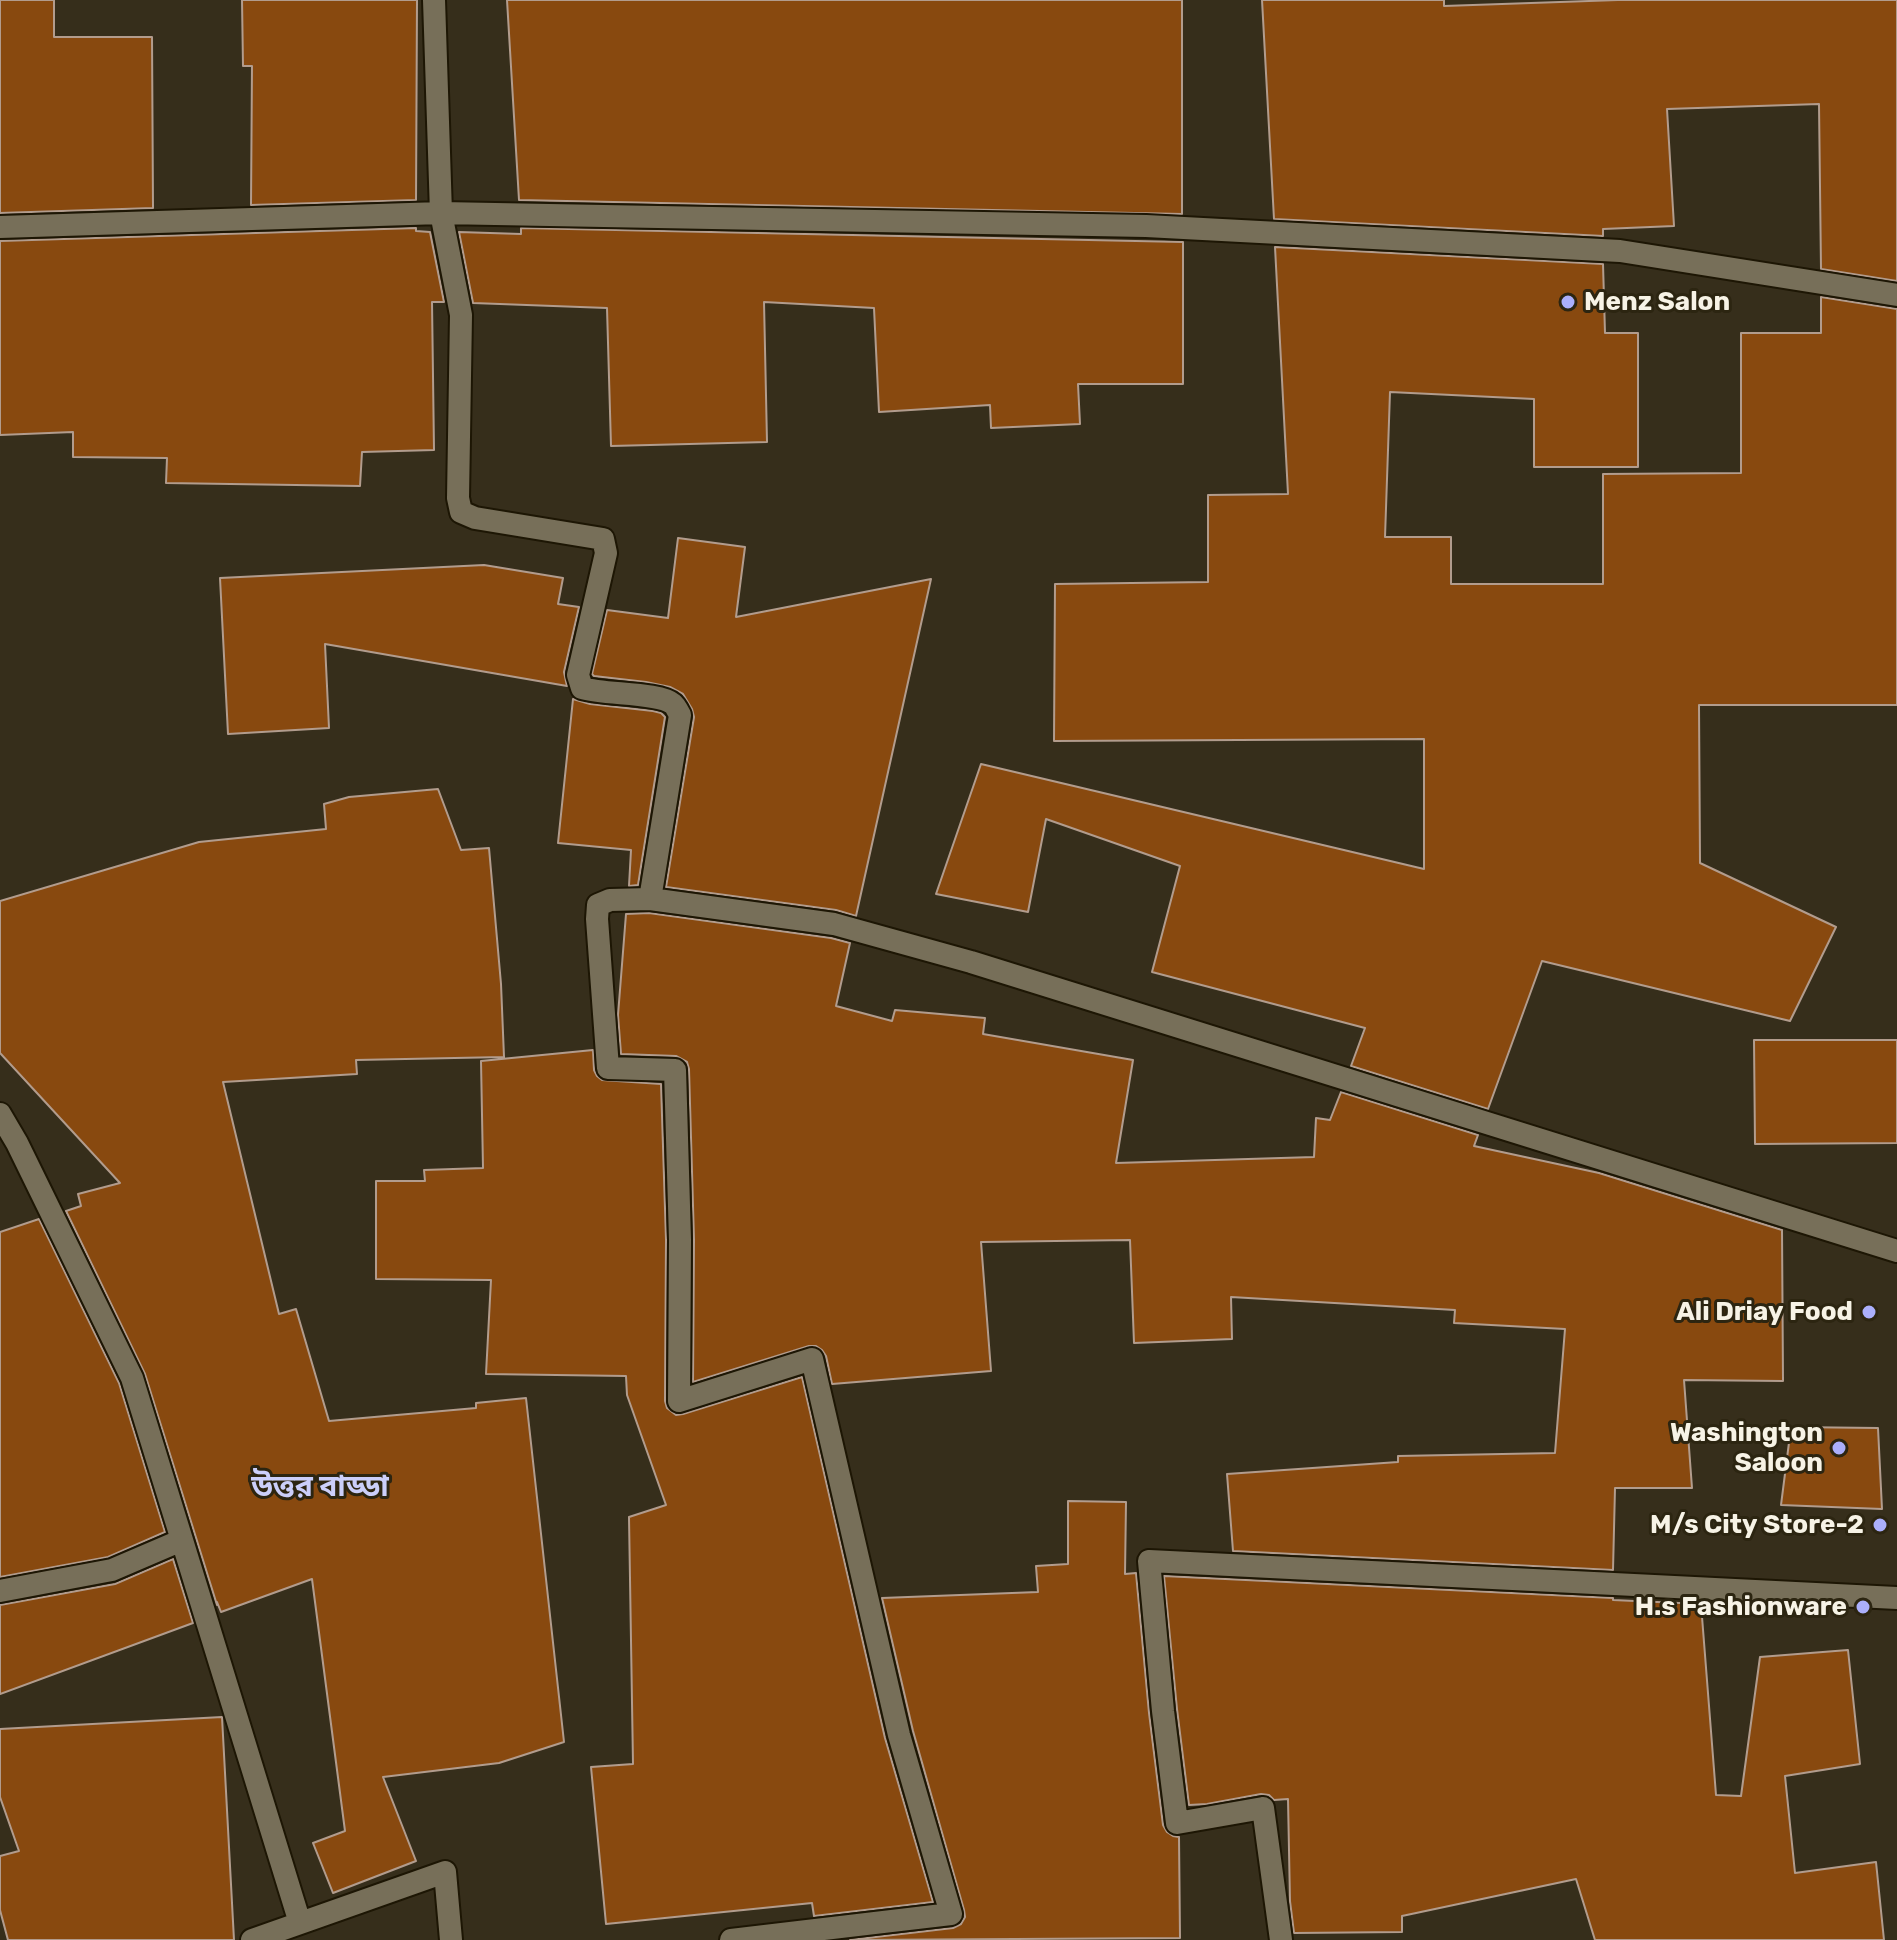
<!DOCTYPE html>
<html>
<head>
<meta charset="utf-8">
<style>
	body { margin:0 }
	canvas { display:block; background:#362e1b }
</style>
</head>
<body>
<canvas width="1897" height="1940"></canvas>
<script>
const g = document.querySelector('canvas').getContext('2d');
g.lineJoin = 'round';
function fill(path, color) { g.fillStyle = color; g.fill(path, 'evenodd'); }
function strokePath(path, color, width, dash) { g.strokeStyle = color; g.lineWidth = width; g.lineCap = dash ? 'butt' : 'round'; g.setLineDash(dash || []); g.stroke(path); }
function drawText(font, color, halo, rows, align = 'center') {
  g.font = font + ' Rubik,"Noto Sans Bengali",sans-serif'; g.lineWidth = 6; g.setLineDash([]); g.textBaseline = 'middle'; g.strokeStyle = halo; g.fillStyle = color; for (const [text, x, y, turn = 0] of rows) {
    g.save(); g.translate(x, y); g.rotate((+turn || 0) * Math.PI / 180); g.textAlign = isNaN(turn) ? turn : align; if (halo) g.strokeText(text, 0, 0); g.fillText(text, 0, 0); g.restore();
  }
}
const building = new Path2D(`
	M0,0H54V37H152L153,208L0,213Z
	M242,0H417L416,200L251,205L252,66H243Z
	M507,0H1182V214L519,200Z
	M1262,0H1444V6L1618,0H1897V281L1821,269L1819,104L1667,109L1674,226L1603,229V236L1274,219Z
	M416,228V231L430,232L444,302H432L434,450L362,452L360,486L166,483L167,458L73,457V432L0,435V241Z
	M521,228L1183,242V384H1078L1080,424L991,428L990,405L879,412L874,308L764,302L767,442L611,446L607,308L473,303L459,232L521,234Z
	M1275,247L1603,264L1605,333H1638V467H1534V399L1390,392L1385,537H1451V584H1603V474L1741,473V333H1821V297L1897,309V705H1699L1700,863L1836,927L1790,1021L1542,961L1488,1109L1351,1066L1365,1028L1152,972L1180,866L1046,819L1028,912L936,894L981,764L1424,869V739L1054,741L1055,584L1208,582V495L1288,494Z
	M678,538L745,547L736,617L931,579L856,916L836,910L666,887L694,717L692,709L683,694L670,687L646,682L594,676L592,674L607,610L668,618Z
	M484,565L563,578L558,604L579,607L564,672L567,686L325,644L329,728L228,734L220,578Z
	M573,699L590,704L653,711L661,713L665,717L638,885L629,886L631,850L558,843Z
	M438,789L461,850L489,848L501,984L504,1057L356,1060L357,1074L223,1082L279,1314L296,1309L329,1421L476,1408V1403L526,1398L564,1742L499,1763L383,1777L416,1861L333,1893L313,1843L345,1831L312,1579L221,1612L217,1602V1605L145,1374L66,1211L81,1206L78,1194L120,1183L0,1053V901L199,842L326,829L324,804L349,797Z
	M649,913L831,938L850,943L836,1006L892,1021L895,1010L985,1018L983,1034L1133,1060L1116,1163L1314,1157L1316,1118L1330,1120L1341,1092L1478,1135L1474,1146L1599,1173L1782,1230L1783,1381L1684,1380L1692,1488H1615L1613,1570L1233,1551L1227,1474L1398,1462V1456L1555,1453L1565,1329L1454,1323L1455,1310L1231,1297L1232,1339L1134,1343L1130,1240L981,1242L991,1371L832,1384L826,1356L822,1350L816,1346H809L693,1382L694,1240L689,1069L687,1062L676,1056L621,1054L618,1015L626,914Z
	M1754,1040H1897V1143L1755,1144Z
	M593,1050L594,1070L597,1076L602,1080L661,1084L666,1240L665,1401L667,1408L676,1415L683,1414L802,1377L885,1738L933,1902L814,1916L812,1903L606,1924L591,1767L633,1764L629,1517L666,1505L627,1395L626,1376L486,1374L491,1280L376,1279V1181H425L424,1170L483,1168L481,1061Z
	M39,1219L119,1383L165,1532L108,1557L0,1577V1232Z
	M1791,1427L1878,1428L1882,1509L1781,1505Z
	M1068,1501L1126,1502L1125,1574L1136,1573L1149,1713L1163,1825L1167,1832L1173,1836L1179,1837L1180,1938L850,1940L953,1928L961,1924L965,1917L964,1910L913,1731L882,1598L1038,1592L1036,1566L1068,1564Z
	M173,1559L193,1623L0,1694V1605L115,1584Z
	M1164,1576L1613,1598V1600L1701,1604L1716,1795L1741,1796L1760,1657L1848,1650L1860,1764L1785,1776L1795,1873L1876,1862L1884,1940H1595L1576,1879L1402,1916V1932L1294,1933L1290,1901L1288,1799L1274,1800L1269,1795L1261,1794L1207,1804L1189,1805L1177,1709Z
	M222,1717L234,1940H8L0,1910V1856L19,1851L0,1797V1729Z`);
const minor = new Path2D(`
	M434,0L441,213L461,315L458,498L461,512L475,518L603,539L606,553L578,675L582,688C604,695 659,692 673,704C675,705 679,713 680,715L650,899
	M0,227L441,213L1146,226L1620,251L1897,295
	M0,1114L17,1143L132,1378L300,1923
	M0,1591L112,1570L182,1540
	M252,1940L445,1872L451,1940
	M731,1940L951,1914L899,1735L812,1359L679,1401L680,1240L675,1070L608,1068L597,919L598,905L610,900L650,899L834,924L971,962L1897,1251
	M1281,1940L1263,1808L1177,1823L1163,1711L1149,1561L1897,1598`);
const markers = [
	[1568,302,8,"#abaffb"],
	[1869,1312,8,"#abaffb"],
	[1839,1448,8,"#abaffb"],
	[1880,1525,8,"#abaffb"],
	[1863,1607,8,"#abaffb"]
];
const poiNames = [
	["Menz Salon",1584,302,"left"],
	["Ali Driay Food",1853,1312],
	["Washington",1823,1433],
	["Saloon",1823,1463],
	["M/s City Store-2",1864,1525],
	["H.s Fashionware",1847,1607]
];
const quarterNames = [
	["উত্তর বাড্ডা",320,1487]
];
fill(building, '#88490f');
strokePath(building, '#b29c8d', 2);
strokePath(minor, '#1d1604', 26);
strokePath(minor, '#776f59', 22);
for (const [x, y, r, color] of markers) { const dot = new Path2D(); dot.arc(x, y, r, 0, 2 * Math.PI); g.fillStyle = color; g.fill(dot); strokePath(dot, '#2c2511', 3); }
drawText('bold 26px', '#f7f3e6', '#2c2511', poiNames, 'right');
drawText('bold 30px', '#cbcffa', '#2c2511', quarterNames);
</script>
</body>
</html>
